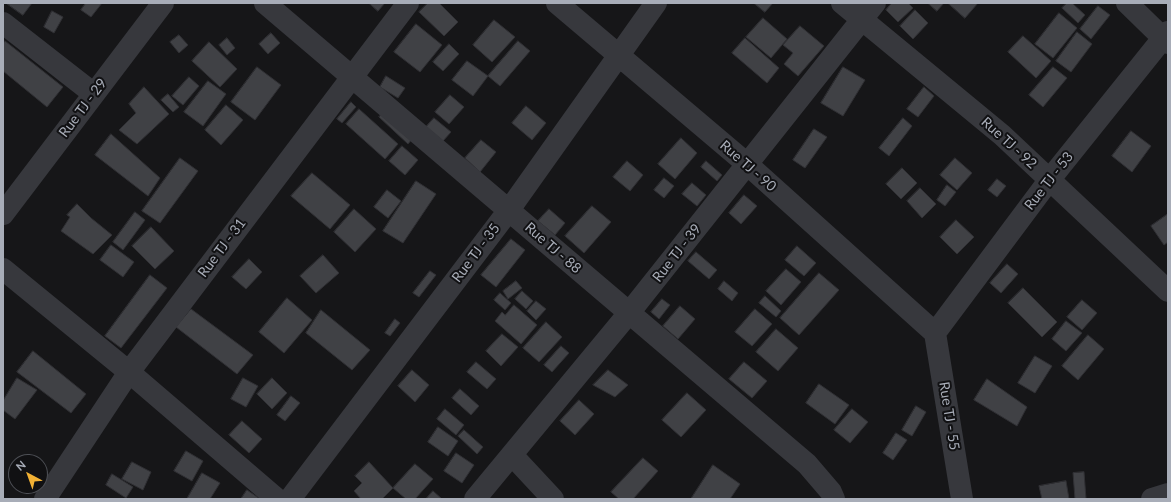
<!DOCTYPE html>
<html>
<head>
<meta charset="utf-8">
<style>
	body { margin:0 }
	#map { position:relative; width:1171px; height:502px; overflow:hidden; background:#161618; font-family:Lato,sans-serif }
	canvas { display:block }
	.frame { position:absolute; inset:0; border:4px solid #a8adb8; pointer-events:none }
	.north { position:absolute; left:8px; top:454px; width:40px; height:40px; box-sizing:border-box; background:#111113; border:1px solid #4d4f55; border-radius:50%; rotate:319deg; font-size:11px; font-weight:700; line-height:16px; text-align:center; color:#a8adb8 }
	.north::after { content:''; display:block; margin:auto; width:14px; height:18px; background:#f2b134; clip-path:polygon(50% 0,100% 100%,50% 72%,0 100%) }
</style>
</head>
<body>
<div id="map">
<canvas width="1171" height="502"></canvas>
<div class="frame"></div>
<div class="north">N</div>
</div>
<script>
const g = document.querySelector('canvas').getContext('2d');
g.lineJoin = 'round';
function fill(path, color) { g.fillStyle = color; g.fill(path, 'evenodd'); }
function strokePath(path, color, width, dash) { g.strokeStyle = color; g.lineWidth = width; g.lineCap = dash ? 'butt' : 'round'; g.setLineDash(dash || []); g.stroke(path); }
function drawText(font, color, halo, rows, align = 'center') {
  g.font = font + ' Lato,sans-serif'; g.lineWidth = 4; g.setLineDash([]); g.textBaseline = 'middle'; g.strokeStyle = halo; g.fillStyle = color; for (const [text, x, y, turn = 0] of rows) {
    g.save(); g.translate(x, y); g.rotate((+turn || 0) * Math.PI / 180); g.textAlign = isNaN(turn) ? turn : align; if (halo) g.strokeText(text, 0, 0); g.fillText(text, 0, 0); g.restore();
  }
}
const building = new Path2D(`
	M6,3H32L23,15Z
	M86,3H102L91,17L81,10Z
	M369,3H385L378,11Z
	M428,3H439L458,22L444,36L419,12Z
	M754,3H773L765,12Z
	M892,3H908L913,8L898,22L886,10Z
	M928,3H944L937,11Z
	M948,3H978L965,18Z
	M1067,3H1072L1085,15L1078,23L1062,8Z
	M1098,6L1110,15L1091,39L1080,29Z
	M915,10L928,23L913,39L900,26Z
	M52,11L63,17L54,33L44,27Z
	M1059,13L1077,28L1053,58L1035,44Z
	M763,18L787,39L771,58L746,37Z
	M494,20L515,37L492,62L473,45Z
	M416,24L442,45L420,72L394,52Z
	M800,26L824,46L798,76L784,64L793,53L783,45Z
	M1077,32L1092,44L1071,72L1056,61Z
	M271,33L280,43L268,54L259,44Z
	M179,35L188,45L179,53L170,42Z
	M1023,36L1051,61L1036,78L1008,52Z
	M227,38L235,48L227,55L219,45Z
	M745,38L779,68L767,83L732,53Z
	M5,41L63,87L47,107L3,71V44Z
	M518,41L530,51L500,86L488,76Z
	M209,42L237,69L220,87L192,61Z
	M449,44L459,54L443,71L433,62Z
	M467,61L488,76L473,96L452,80Z
	M257,67L281,85L255,120L231,102Z
	M843,67L865,80L843,116L821,103Z
	M1053,67L1067,78L1043,107L1029,95Z
	M386,76L405,88L398,98L380,87Z
	M189,77L199,86L183,105L172,96Z
	M208,81L226,94L203,126L184,112Z
	M144,87L169,114L137,144L119,130L136,113L129,104Z
	M924,87L934,96L918,117L907,109Z
	M168,94L179,107L173,112L161,100Z
	M450,95L464,107L449,124L435,112Z
	M351,102L356,107L342,123L337,119Z
	M226,105L243,120L221,145L205,130Z
	M526,106L546,123L532,140L512,123Z
	M359,109L398,144L385,159L346,124Z
	M384,112L412,139L408,144L379,117Z
	M434,118L451,132L443,141L426,127Z
	M903,118L912,126L889,156L879,148Z
	M814,129L827,137L805,168L793,160Z
	M1131,131L1151,146L1132,172L1112,156Z
	M111,134L160,178L148,196L95,155Z
	M681,138L697,153L675,179L658,164Z
	M481,140L496,152L480,172L465,158Z
	M402,146L418,160L405,175L389,161Z
	M180,158L198,171L160,223L142,211Z
	M955,158L972,173L957,190L940,175Z
	M627,161L643,175L630,191L613,177Z
	M706,161L722,175L717,181L701,167Z
	M902,168L917,183L901,199L886,184Z
	M312,173L350,205L330,229L291,196Z
	M664,178L674,186L664,198L654,190Z
	M997,179L1006,186L997,197L988,190Z
	M416,181L436,194L403,243L383,231Z
	M692,183L706,195L697,206L682,194Z
	M947,185L956,192L945,206L937,200Z
	M920,188L936,204L922,218L907,201Z
	M387,190L401,201L388,218L374,207Z
	M744,195L757,206L741,224L729,213Z
	M77,204L91,218L112,235L93,254L61,231L70,217L67,215Z
	M592,206L611,222L584,253L565,236Z
	M354,209L376,229L355,252L334,232Z
	M549,209L565,223L555,235L538,221Z
	M135,212L145,220L123,250L113,242Z
	M1168,214V242L1164,245L1151,226Z
	M956,220L974,237L957,254L940,237Z
	M151,227L174,251L155,269L132,246Z
	M511,239L525,250L496,287L481,275Z
	M111,245L134,262L123,277L100,260Z
	M797,246L816,263L804,276L785,260Z
	M696,252L717,270L709,279L688,261Z
	M323,255L339,273L316,293L300,276Z
	M249,259L262,272L246,289L232,277Z
	M1007,264L1018,274L1001,293L990,283Z
	M786,269L801,282L781,305L766,291Z
	M430,271L436,275L419,297L413,293Z
	M819,273L839,290L799,335L780,318Z
	M150,275L167,288L121,348L105,336Z
	M516,281L522,288L508,299L503,291Z
	M724,281L738,293L732,301L718,289Z
	M1023,288L1057,322L1042,337L1008,303Z
	M522,291L533,301L526,309L515,299Z
	M500,293L511,303L505,310L494,300Z
	M765,296L781,311L776,317L759,303Z
	M287,298L312,320L284,353L259,332Z
	M662,299L670,305L659,319L651,312Z
	M1082,300L1097,313L1082,330L1067,317Z
	M536,301L546,309L536,320L527,311Z
	M514,305L537,325L521,344L495,321L502,312L505,315Z
	M680,306L695,319L678,339L663,326Z
	M191,309L253,355L237,374L176,327Z
	M755,309L772,324L752,346L735,332Z
	M321,310L370,350L352,370L306,333Z
	M395,319L400,323L390,336L385,333Z
	M1066,321L1082,333L1066,351L1052,339Z
	M546,322L562,337L539,362L523,348Z
	M776,329L798,348L778,371L756,352Z
	M502,334L518,347L501,366L486,351Z
	M1088,335L1104,349L1078,380L1062,366Z
	M561,346L569,353L552,372L544,365Z
	M33,351L86,394L71,413L17,372Z
	M1035,356L1052,366L1035,393L1018,383Z
	M476,362L496,379L487,389L467,372Z
	M744,362L767,381L752,398L729,379Z
	M412,370L429,385L415,402L398,386Z
	M608,370L628,385L615,397L593,385Z
	M17,378L37,390L15,419L3,410V401Z
	M243,378L258,386L246,407L231,399Z
	M272,378L287,393L272,409L257,394Z
	M987,379L1027,407L1017,426L974,400Z
	M819,384L849,405L835,424L806,403Z
	M460,389L479,406L471,415L452,398Z
	M687,393L706,410L681,437L662,420Z
	M291,396L300,403L285,421L277,415Z
	M579,400L594,414L575,435L560,421Z
	M916,406L926,412L912,436L902,430Z
	M445,409L464,425L456,435L437,419Z
	M852,409L868,422L850,443L834,430Z
	M242,421L262,439L249,453L229,435Z
	M438,427L458,441L448,456L428,442Z
	M464,430L483,447L477,454L458,436Z
	M896,433L907,440L893,460L883,453Z
	M186,451L203,461L192,481L174,471Z
	M456,453L474,465L462,483L444,471Z
	M643,458L658,471L633,499H619L611,492Z
	M132,462L151,472L143,490L122,479Z
	M369,462L393,488L382,499H361L354,491L362,483L355,476Z
	M415,464L433,479L415,499H406L393,488Z
	M713,465L740,484L730,499H691Z
	M1084,472L1086,499H1075L1073,473Z
	M202,473L220,483L210,499H187Z
	M112,474L133,487L126,498L106,485Z
	M1066,481L1069,499H1042L1039,486Z
	M247,490L260,499H241Z
	M433,491L442,499H426Z`);
const minor = new Path2D(`
	M265,3L807,464L831,492L834,499
	M557,3L747,164L935,333
	M842,3L1002,135L1168,291
	M1127,3L1168,43
	M3,23L94,94
	M3,214L163,3
	M3,269L129,372L277,499
	M935,333L1050,179L1168,32
	M935,333L962,499
	M512,455L553,499
	M45,499L129,372L408,3
	M290,499L509,210L656,3
	M475,499L629,313L875,3
	M1152,499L1168,494`);
const streetNames = [
	["Rue TJ - 29",83,108,-53],
	["Rue TJ - 92",1009,143,42],
	["Rue TJ - 90",748,166,41],
	["Rue TJ - 53",1049,181,-52],
	["Rue TJ - 31",222,248,-53],
	["Rue TJ - 88",553,248,41],
	["Rue TJ - 35",476,253,-53],
	["Rue TJ - 39",677,253,-52],
	["Rue TJ - 55",949,416,81]
];
fill(building, '#404145');
strokePath(building, '#303034', 1);
strokePath(minor, '#37383d', 22);
drawText('14px', '#a8adb8', '#111113', streetNames);
</script>
</body>
</html>
